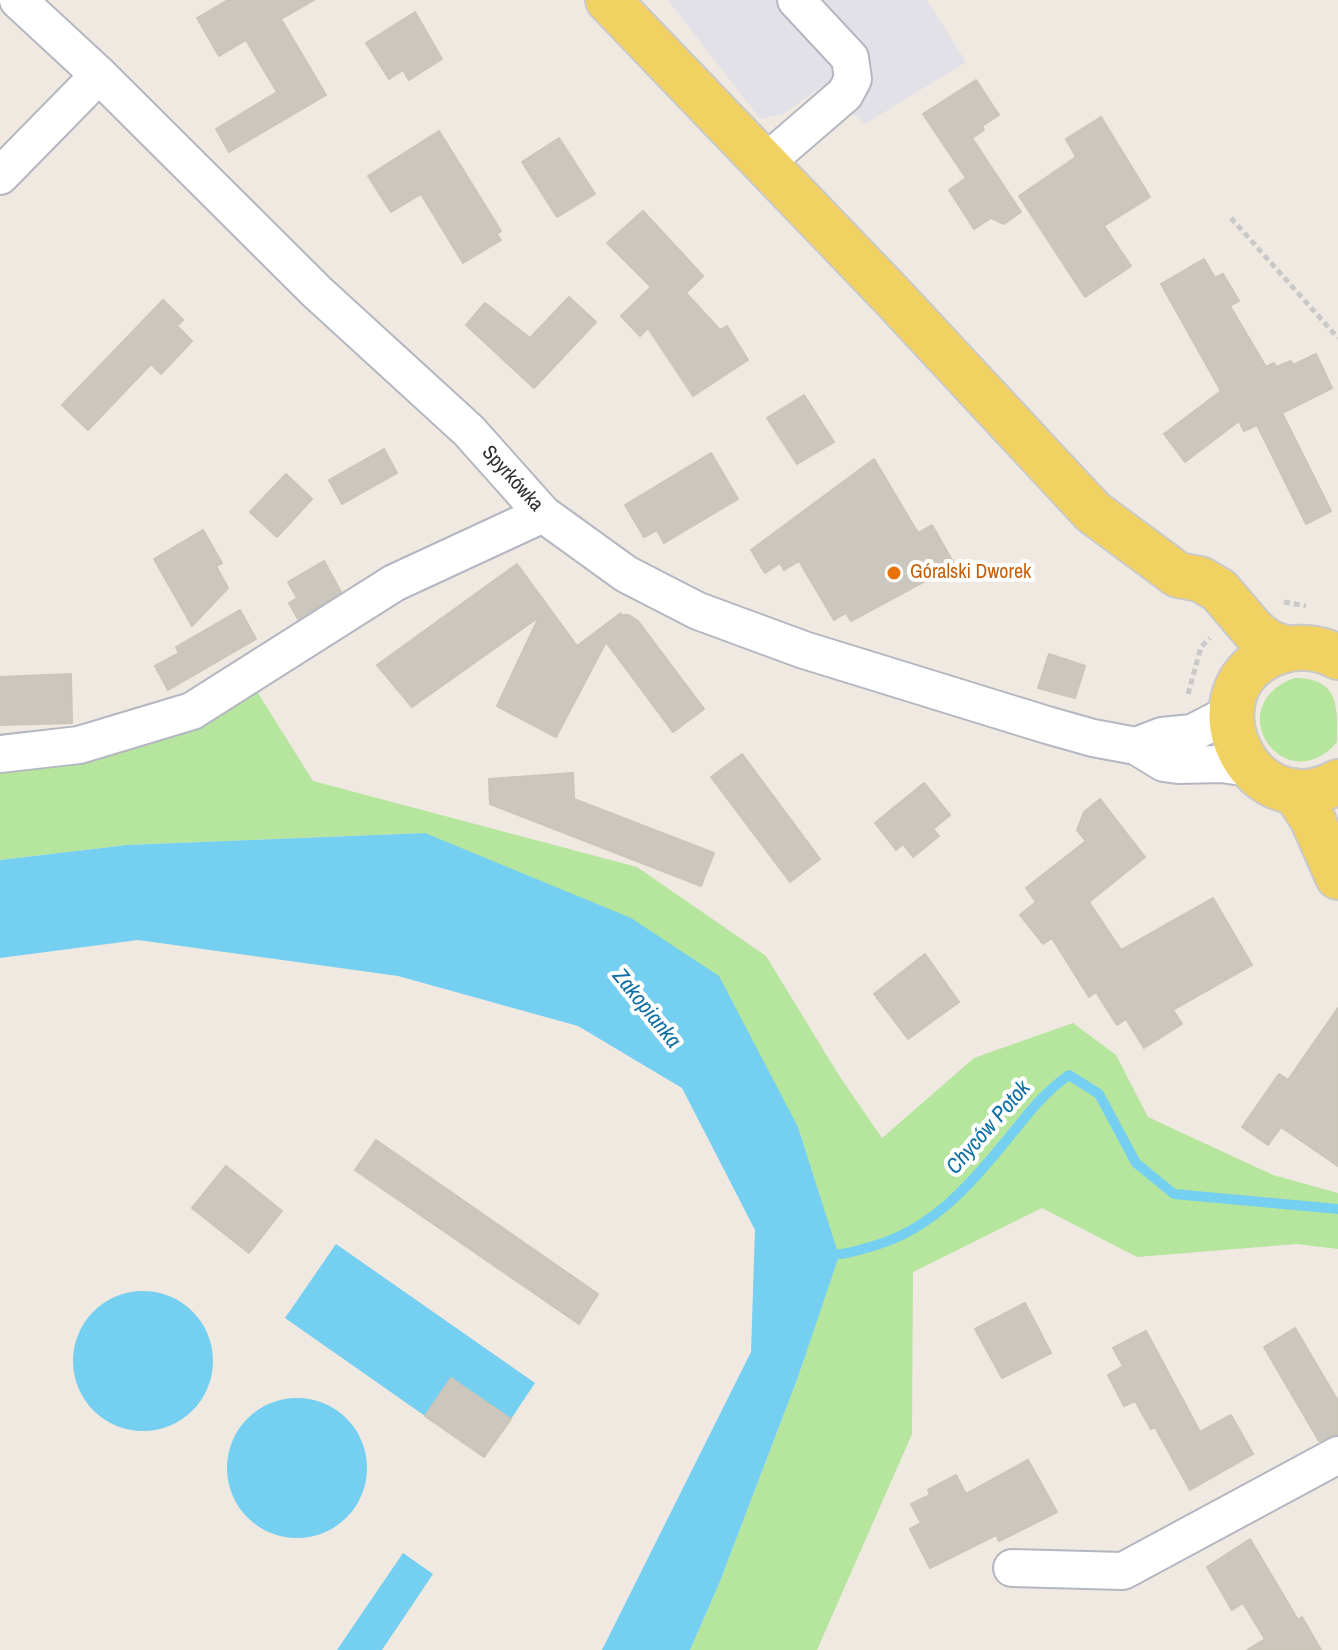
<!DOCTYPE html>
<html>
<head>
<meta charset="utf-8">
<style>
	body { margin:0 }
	canvas { display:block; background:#efe9e1 }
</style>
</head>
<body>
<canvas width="1338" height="1650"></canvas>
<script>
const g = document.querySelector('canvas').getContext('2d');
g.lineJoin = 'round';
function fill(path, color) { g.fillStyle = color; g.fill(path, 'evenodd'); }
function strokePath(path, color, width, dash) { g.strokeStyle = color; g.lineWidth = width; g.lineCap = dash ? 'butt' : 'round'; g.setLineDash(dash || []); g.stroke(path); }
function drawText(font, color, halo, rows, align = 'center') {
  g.font = font + ' "Archivo Narrow",sans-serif'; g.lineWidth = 8; g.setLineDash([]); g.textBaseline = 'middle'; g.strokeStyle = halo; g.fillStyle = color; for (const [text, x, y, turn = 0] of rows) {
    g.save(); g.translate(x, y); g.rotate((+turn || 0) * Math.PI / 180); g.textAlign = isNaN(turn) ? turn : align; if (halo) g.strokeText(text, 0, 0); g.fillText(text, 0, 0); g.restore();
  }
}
const industrial = new Path2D(`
	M668,0H927L966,62L865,124L820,88L783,114L760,119Z`);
const green = new Path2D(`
	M1294,678C1338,678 1338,704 1337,742C1286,802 1218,707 1294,678Z
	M251,682L313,781L637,867L766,956L840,1077L882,1138L974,1058L1073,1023L1116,1055L1148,1117L1273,1175L1338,1193V1249L1297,1244L1137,1257L1042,1208L913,1272L912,1434L817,1650H690L719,1584L798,1377L838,1256L798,1127L425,833L127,845L0,860V762Z`);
const water = new Path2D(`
	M425,833L631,918L719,976L798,1127L839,1256L798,1377L719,1584L690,1650H602L751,1352L755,1230L682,1088L578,1026L398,976L138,940L0,958V860L127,845Z
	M336,1244L535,1383L511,1419L451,1378L425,1416L285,1318Z
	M73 1361a70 70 0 1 1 140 0a70 70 0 1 1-140 0Z
	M227 1468a70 70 0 1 1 140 0a70 70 0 1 1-140 0Z
	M403,1553L433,1574L382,1650H337Z`);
const stream = new Path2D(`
	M825,1254C842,1256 856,1251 873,1246C935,1229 975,1179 1014,1131C1031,1110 1046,1091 1069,1075L1099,1094L1136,1163L1174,1194L1338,1209`);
const building = new Path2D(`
	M228,0H314L281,19L326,95L229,152L216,129L277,92L246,40L219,56L197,18Z
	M415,12L442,59L409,80L403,70L389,79L366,43Z
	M976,80L999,115L982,126L984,130L972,138L1021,212L1004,224L991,218L974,229L949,190L966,178L923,114Z
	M1101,117L1150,197L1104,226L1131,266L1085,297L1019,196L1076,157L1066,139Z
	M439,131L501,231L497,234L501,240L463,263L421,194L391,212L368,176Z
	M559,138L595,194L557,217L522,162Z
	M643,211L703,276L686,293L720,330L727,326L748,360L693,396L648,328L640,336L621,316L651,287L607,243Z
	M1204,259L1215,278L1223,274L1239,301L1230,306L1266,367L1274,363L1276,367L1291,361L1293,365L1316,354L1332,388L1282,413L1331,511L1306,524L1257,425L1244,431L1239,421L1185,462L1164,434L1221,391L1161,284Z
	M569,297L596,322L534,388L466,325L485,303L530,338Z
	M163,300L183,320L177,326L192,341L161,374L151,364L88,430L62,405Z
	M804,395L834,442L797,464L767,418Z
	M384,449L397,473L342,504L329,480Z
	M711,453L738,499L664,543L657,530L644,537L625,505Z
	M874,459L918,533L932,525L953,562L936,571L938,574L851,621L846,613L834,620L799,561L784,570L780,563L765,573L751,550Z
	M286,474L312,499L277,537L250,512Z
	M203,530L222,563L216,566L228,588L192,626L154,559Z
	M324,561L341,592L298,619L289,603L297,598L288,582Z
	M517,564L577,646L621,613L619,615H629L638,621L704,709L673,732L606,642L556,737L497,706L539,617L412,707L377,665Z
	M240,610L256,639L168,690L155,666L179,653L176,647Z
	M1049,654L1085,666L1075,698L1038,688Z
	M71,674L72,723L0,725V677Z
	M742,754L820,859L790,882L711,777Z
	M573,773L574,799L714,853L701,886L490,804L489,779Z
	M924,783L950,815L933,829L939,836L913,857L903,844L896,850L875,823Z
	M1100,799L1145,857L1089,902L1121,950L1213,898L1252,965L1173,1010L1182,1024L1144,1048L1126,1019L1117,1025L1096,992L1089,997L1052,938L1043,944L1020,915L1036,902L1026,888L1086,841L1077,830L1084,812Z
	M925,954L959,1002L908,1039L874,994Z
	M1338,1008V1166L1281,1127L1268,1145L1242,1127L1279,1074L1288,1080Z
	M376,1140L598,1294L579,1324L355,1170Z
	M226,1166L282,1211L249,1253L192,1208Z
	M1025,1303L1051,1353L1002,1378L975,1329Z
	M1295,1328L1338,1401V1434L1319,1441L1264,1347Z
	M1146,1331L1200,1432L1231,1415L1253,1454L1190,1490L1155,1427L1151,1429L1135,1401L1124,1406L1108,1375L1123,1366L1113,1348Z
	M451,1378L511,1419L484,1457L425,1416Z
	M1028,1460L1057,1512L999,1541L996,1535L930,1568L910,1529L921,1523L911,1504L930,1495L928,1490L956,1475L966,1494Z
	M1250,1539L1298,1620L1302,1617L1321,1650H1247L1265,1639L1243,1603L1232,1610L1207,1567Z`);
const path = new Path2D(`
	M1231,218L1338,338
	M1284,602L1306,606
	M1188,694L1201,647L1210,638`);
const minor = new Path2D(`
	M18,0L99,75L317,292L469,431L543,514L626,574L698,611L804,650L1047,725L1093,738L1136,746L1164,763L1178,765L1221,764L1250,768
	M765,163L845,94L853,79L850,58L796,0
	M0,176L99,75
	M1136,746L1162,736L1192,733L1231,713
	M0,754L79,745L192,711L394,583L543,514
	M1012,1568L1123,1571L1338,1455`);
const major = new Path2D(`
	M608,0L894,298L1093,512L1178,575L1200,579L1219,590L1254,631L1268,642L1287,649
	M1338,657C1319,647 1298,645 1278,652C1184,685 1247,831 1338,782
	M1294,791L1312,818L1338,877`);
const markers = [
	[894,573,8,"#e8710a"]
];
const streetNames = [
	["Spyrkówka",512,479,48]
];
const foodNames = [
	["Góralski Dworek",910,573]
];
const waterNames = [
	["Zakopianka",646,1009,51],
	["Chyców Potok",989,1128,-49]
];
fill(industrial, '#e3e1e8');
fill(green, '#b6e59e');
fill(water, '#75cff0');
strokePath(stream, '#75cff0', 10);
fill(building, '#cbc7bf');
strokePath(building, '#cbc5ba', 2);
strokePath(minor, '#b4b7c1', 40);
strokePath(major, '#c9c9c9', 48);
strokePath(path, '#c9c9c9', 5, [6, 4]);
strokePath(minor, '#fff', 36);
strokePath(major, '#f2d163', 44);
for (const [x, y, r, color] of markers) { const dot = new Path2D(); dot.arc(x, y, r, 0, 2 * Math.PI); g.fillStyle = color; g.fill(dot); strokePath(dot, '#fff', 3); }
drawText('20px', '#2e2e2e', '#fff', streetNames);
drawText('20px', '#c56008', '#fff', foodNames, 'left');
drawText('italic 22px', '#0d6fa3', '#fff', waterNames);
</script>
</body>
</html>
